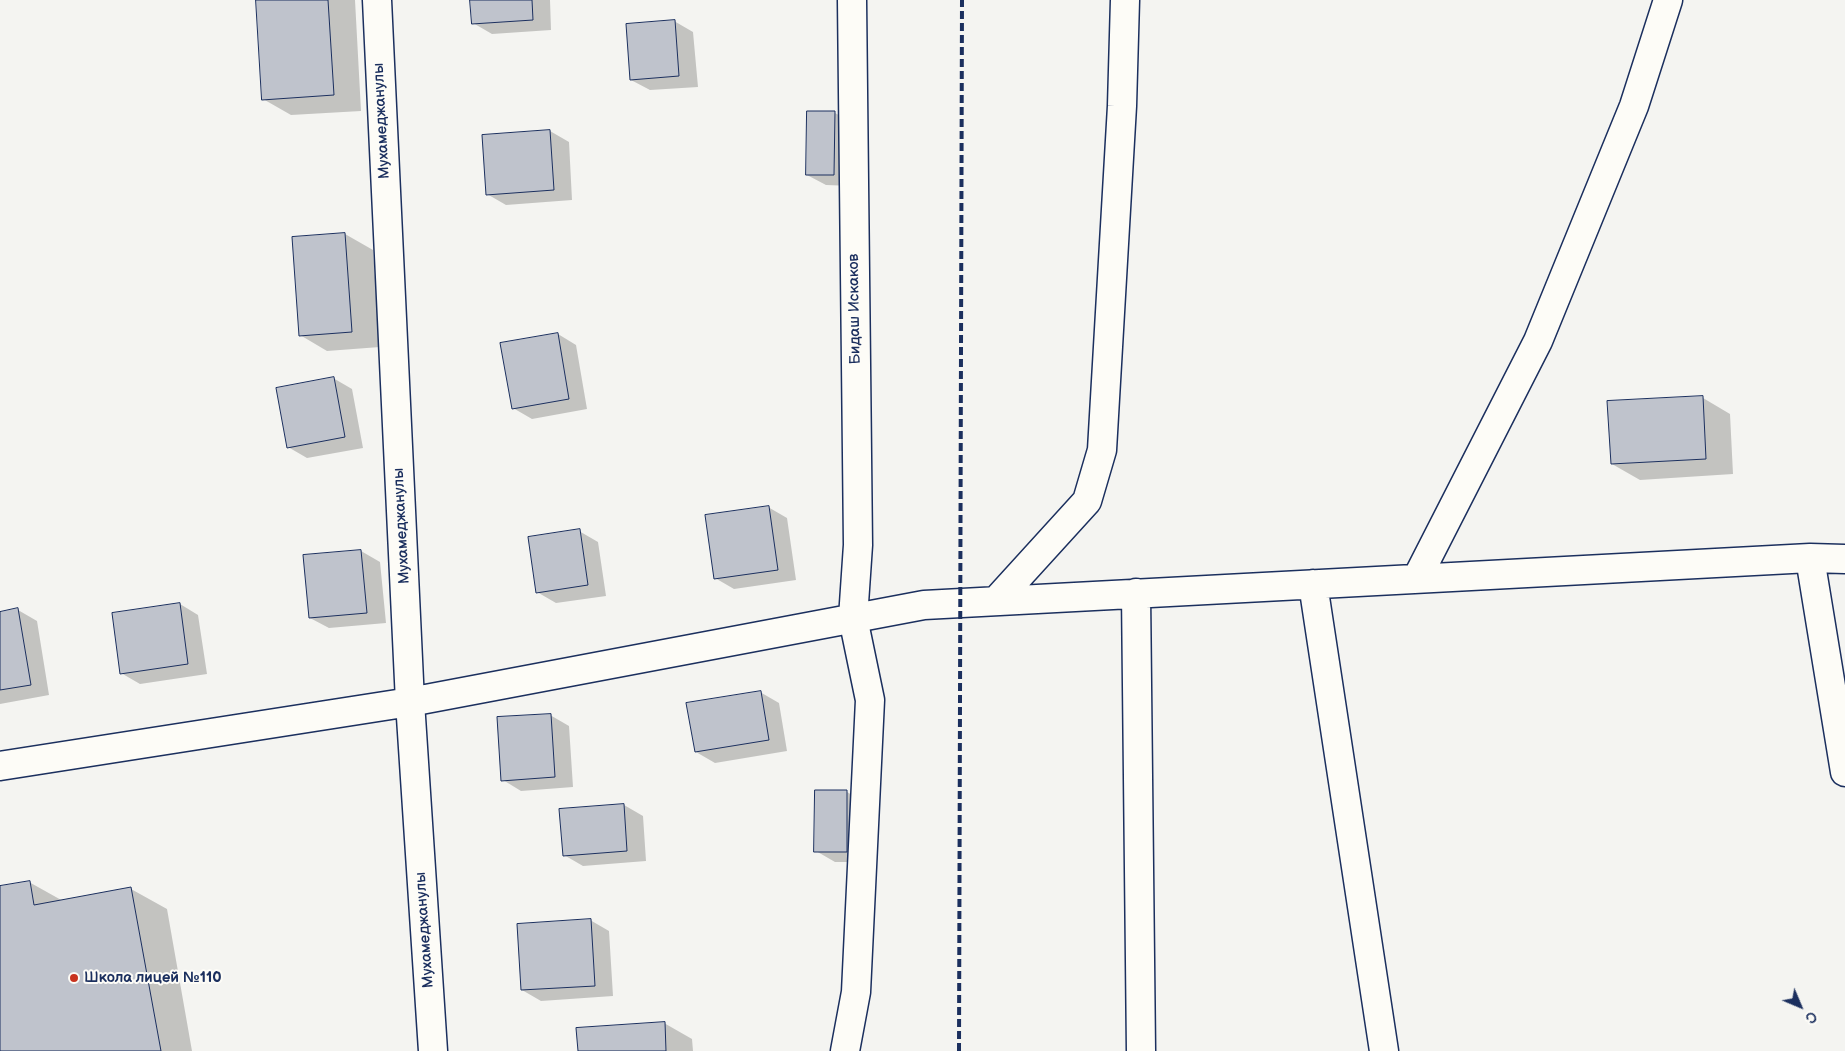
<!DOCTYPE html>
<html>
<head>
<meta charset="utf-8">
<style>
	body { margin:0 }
	#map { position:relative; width:1845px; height:1051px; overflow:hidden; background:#f4f4f1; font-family:"Balsamiq Sans",sans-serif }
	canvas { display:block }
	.north { position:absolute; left:1775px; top:981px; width:50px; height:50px; -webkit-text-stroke:4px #fdfcf7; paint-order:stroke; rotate:135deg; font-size:14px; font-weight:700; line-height:20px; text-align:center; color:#1b2f5e }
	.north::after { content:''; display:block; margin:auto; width:18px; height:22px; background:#1b2f5e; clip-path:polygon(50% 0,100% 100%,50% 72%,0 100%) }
</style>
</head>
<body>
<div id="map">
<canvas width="1845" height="1051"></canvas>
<div class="north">С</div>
</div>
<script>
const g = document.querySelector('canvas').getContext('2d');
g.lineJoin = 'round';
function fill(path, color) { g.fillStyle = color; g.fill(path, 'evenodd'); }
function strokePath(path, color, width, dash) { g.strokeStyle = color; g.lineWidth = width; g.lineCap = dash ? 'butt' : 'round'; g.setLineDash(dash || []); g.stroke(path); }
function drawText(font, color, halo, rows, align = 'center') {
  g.font = font + ' "Balsamiq Sans",sans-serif'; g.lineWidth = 4; g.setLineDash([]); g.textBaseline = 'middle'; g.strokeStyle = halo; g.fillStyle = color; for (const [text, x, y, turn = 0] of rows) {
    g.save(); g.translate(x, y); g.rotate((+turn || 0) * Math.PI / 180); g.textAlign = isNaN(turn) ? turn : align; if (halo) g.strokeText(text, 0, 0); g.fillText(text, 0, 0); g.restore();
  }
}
const shadow = new Path2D(`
	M257,0H355L361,111L291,115L263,99Z
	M471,0H550L551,30L492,34L473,23Z
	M674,21L693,32L698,87L650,90L631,80Z
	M835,113L853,123V186L826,185L807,175Z
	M550,131L569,142L572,200L506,205L487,194Z
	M345,234L373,250L380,347L327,351L300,335Z
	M558,334L576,345L587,409L532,419L513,408Z
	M333,378L352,389L363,448L307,458L288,447Z
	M1703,398L1730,414L1733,474L1640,480L1612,464Z
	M768,507L787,518L796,580L734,589L715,578Z
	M579,531L598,542L606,596L556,603L537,592Z
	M361,551L380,562L386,623L329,628L310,618L305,556Z
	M180,604L198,615L207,674L140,684L121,673Z
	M18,610L37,621L49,695L0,704V613Z
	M760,692L779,703L787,751L715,763L696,752Z
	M550,715L569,726L573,787L521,791L503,780Z
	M816,791L847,792L866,803L865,862H835L816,851Z
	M624,805L643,816L646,861L583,866L564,855L561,810Z
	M29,882L63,901L131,889L167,909L192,1051H0V887Z
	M590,920L609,931L613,996L541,1001L522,990Z
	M664,1023L692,1039L693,1051H579Z`);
const building = new Path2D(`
	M256,0H328L334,95L262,100Z
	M470,0H532L533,20L472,24Z
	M675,20L679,76L630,80L626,24Z
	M807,111H835L834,175H806Z
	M550,130L554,190L486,195L482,135Z
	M345,233L352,332L299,336L292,237Z
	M558,333L569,399L512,409L500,343Z
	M334,377L345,437L287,448L276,388Z
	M1703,396L1706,459L1611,464L1607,401Z
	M769,506L778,570L714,579L705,515Z
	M580,529L588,585L536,593L528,537Z
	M361,550L367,613L309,618L303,555Z
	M180,603L188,664L120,674L112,613Z
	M18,608L31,685L0,690V612Z
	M761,691L769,740L695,752L686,703Z
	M551,714L555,777L501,781L497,717Z
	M815,790H847V852H814Z
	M624,804L627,851L563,856L559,809Z
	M30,881L34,905L131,887L161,1051H0V886Z
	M591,919L595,986L521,990L517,924Z
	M665,1022L666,1051H578L576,1028Z`);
const street = new Path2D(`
	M377,0L410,702L433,1051
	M1810,558L1845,772
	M1417,578L1538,341L1634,106L1668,0
	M1313,584L1384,1051
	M1136,593L1141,1051
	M996,601L1087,501L1102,450L1122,106L1125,0
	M0,766L410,702L924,605L1810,558L1845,559
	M845,1051L856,992L870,700L853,618L858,545L852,0`);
const rail = new Path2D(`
	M959,1051L962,0`);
const markers = [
	[74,978,5,"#c8321e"]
];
const streetNames = [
	["Мухамеджанулы",382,121,-93],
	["Бидаш Искаков",855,309,-91],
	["Мухамеджанулы",402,526,-93],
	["Мухамеджанулы",425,930,-94]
];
const poiNames = [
	["Школа лицей №110",84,978]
];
fill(shadow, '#0003');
fill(building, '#bfc3cc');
strokePath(building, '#1b2f5e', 1);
strokePath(street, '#1b2f5e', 31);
strokePath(street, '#fdfcf7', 28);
strokePath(rail, '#1b2f5e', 4, [8, 4]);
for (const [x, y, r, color] of markers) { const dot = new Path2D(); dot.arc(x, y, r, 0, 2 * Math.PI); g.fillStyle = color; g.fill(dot); strokePath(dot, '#fdfcf7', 2); }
drawText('15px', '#1b2f5e', '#fdfcf7', streetNames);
drawText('bold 15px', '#1b2f5e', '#fdfcf7', poiNames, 'left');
</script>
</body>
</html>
